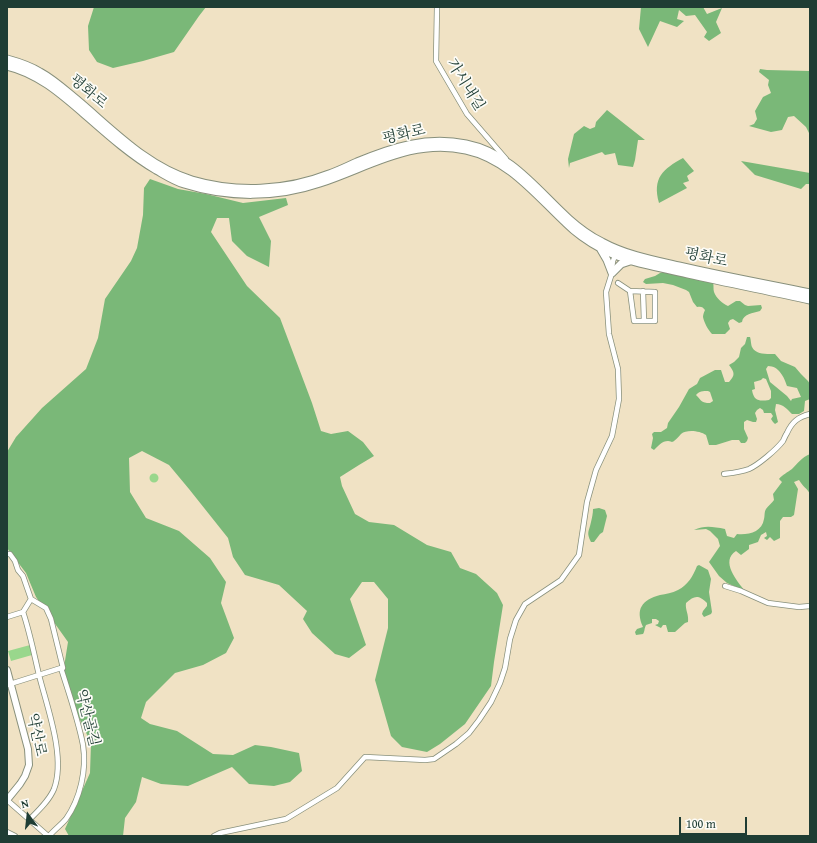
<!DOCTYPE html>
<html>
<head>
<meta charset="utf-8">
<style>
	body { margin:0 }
	#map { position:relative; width:817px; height:843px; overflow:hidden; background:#f0e2c4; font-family:"Gentium Book Plus",serif }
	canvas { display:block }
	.frame { position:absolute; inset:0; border:8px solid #1f3d34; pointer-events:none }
	.north { position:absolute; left:8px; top:795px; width:40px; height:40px; -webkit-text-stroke:3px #fdfcf7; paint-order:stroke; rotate:345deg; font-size:11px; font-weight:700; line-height:16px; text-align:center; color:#1f3d34 }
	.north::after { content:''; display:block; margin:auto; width:14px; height:18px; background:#1f3d34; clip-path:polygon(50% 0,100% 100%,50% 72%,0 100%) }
	.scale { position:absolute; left:679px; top:817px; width:68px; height:18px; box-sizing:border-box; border:2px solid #1f3d34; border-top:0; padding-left:5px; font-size:12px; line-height:14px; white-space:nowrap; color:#1f3d34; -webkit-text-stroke:3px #fdfcf7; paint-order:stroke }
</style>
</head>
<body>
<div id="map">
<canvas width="817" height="843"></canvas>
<div class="frame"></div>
<div class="north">N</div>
<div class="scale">100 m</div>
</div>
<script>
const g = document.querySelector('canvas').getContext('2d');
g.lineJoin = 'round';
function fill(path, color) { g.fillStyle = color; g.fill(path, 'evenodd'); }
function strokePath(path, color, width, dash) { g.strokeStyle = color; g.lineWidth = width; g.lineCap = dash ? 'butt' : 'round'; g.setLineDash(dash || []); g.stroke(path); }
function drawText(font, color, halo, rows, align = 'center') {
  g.font = font + ' "Gentium Book Plus","Noto Serif KR",serif'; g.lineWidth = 3.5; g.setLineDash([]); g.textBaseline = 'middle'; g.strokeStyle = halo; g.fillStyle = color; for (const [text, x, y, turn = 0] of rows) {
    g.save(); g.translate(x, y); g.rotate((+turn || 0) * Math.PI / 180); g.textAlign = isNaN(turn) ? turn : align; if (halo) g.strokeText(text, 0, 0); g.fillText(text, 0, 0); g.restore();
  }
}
const green = new Path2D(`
	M149.5 478a4.5 4.5 0 1 1 9 0a4.5 4.5 0 1 1-9 0Z
	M30,645L32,655L11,661L8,651Z`);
const forest = new Path2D(`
	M94,7H206L199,16L174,52L143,61L113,68L97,62L89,50L88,26Z
	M641,7H703L707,14L722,8L716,22L721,33L709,41L704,37L707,32L695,15L686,16L679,10L677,19L684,21L677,27L660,21L648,47L639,29Z
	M760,69L767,70L810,71V135L806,127L794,116L788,117L782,130L771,132L749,126L754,124L757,119L755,111L763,97L771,93L768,85L769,80L759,72Z
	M607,110L645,140H638L635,160L633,167L618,165L615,153L605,155L602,152L570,163L569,168L568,159L574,134L584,126L590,129L595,127L596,122Z
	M683,158L694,171L687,176L689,181L683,183L687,188L659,203C652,178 663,169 683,158Z
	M741,161L810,173V184H806L801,189L755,175Z
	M150,179L178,189L206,194L243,203L286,198L288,205L259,217L271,241L269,267L247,256L232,241L229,218H217L211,232L247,286L280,318L312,403L321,431L331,434L348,431L363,442L374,456L359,465L340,477L342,486L355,514L369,522L394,525L427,545L451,552L460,568L476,574L497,593L503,605L494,662L491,686L465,724L440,744L427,752L402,747L391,736L375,680L388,628V599L374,582H362L350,599L366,645L349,658L335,654L312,633L303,619L307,611L279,585L245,575L233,557L228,538L189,489L169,465L142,451L129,458L130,492L146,518L179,531L210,558L226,582L221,603L234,638L226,653L203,665L175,673L146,702L141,718L150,724L177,731L213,754L233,755L255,745L271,747L299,753L302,771L290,782L274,786L249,784L232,767L188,786L161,784L142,777L136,802L125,818L123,836H69L65,829L90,773L91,743L68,695L64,667L68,642L36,597L26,573L7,548V452L16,437L42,408L86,369L98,338L105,299L131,261L137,248L143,215L144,188Z
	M664,272L713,282C714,286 713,289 714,292C716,298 723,304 728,306L736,301H740L745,305L748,306L761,305L762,308L760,311C753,313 743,314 742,322L739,323L733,319L730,320L728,323L730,329L725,334H712C708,330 704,322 703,317C703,315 704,312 705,310C703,307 701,306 697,307L693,302L689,292L686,290L673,285L663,283L646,284L643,282L645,279L655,276L660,273Z
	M747,337H750C751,340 751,345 752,347C756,355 767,354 775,354L781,361L795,367L801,374L808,381L810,384V399L805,401L804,411L799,414H792C788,410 783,404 776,404L775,410L778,422L775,424L773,422L771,419L773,416L771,413H764L763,410L760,408L757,410L755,413L757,419L756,422H753L747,420L744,422V429L748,438L747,441L745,443H741L739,440H732L716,445H709L706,435C700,431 687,429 681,434C679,436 677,439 674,441C671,443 672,441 668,441C662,441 658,446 654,450L651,448L653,438L652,434L654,432H661L667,428L668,423L679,407L689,389L697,384L700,378L715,370H721L725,382H729C735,375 735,373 729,365L734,362L739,357L741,348L745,344ZM768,366C779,366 784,377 787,386L797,388L801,397L792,399L791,401L787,396L770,382L766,369ZM763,378L766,379L771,391V398L769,400C760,401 754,402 752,390L755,389L754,382L761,380ZM708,391L710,392L713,401L710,403C701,403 702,401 696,395C699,391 703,391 708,391Z
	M810,454V463L809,465L810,468V494C807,488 803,487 799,480L794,482L798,489L794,515L791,517H783L780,521V538L774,541L770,537L767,540L764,538L767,536L766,532L761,535L758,542L749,545V549L741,555L736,551C720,561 737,581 745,591L727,583L719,576L709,562L720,546L718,539L710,531L706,529L694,530C705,525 713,527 725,529L727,536L734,538L737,534C749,535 762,532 764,519C765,516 764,512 766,509C768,506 772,503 774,500L773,494L782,482L779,479C783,474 787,473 792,469C799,462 801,458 810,454Z
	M599,508L605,510L607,516L603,532L600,534L594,542H591C586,532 589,532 591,522C592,518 593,513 593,509Z
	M699,565L708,570L711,579L709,592L712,612L711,614L704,617L702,614L703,611L707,606V603C698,594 694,596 686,603C685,610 689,614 688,622L685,623L675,632H668L666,625H663L661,628L655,625L658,624L659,621L656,619H652V623L646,625C644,629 645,631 643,634L636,635L635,632L637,629L643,627C635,609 642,600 660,595C666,594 672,593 678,590C688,585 693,576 697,566Z`);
const minor = new Path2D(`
	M437,7L436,61L467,114L506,159
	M618,283L630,291L655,292V321H634L630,291
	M643,291L644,321
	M724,474C732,473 741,472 749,469C758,465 776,450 783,441C784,439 785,436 787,433C792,422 798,417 810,414
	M7,554H10L15,561L18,570L23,576L31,599L46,608L51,619L63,668H61
	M725,586L741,591L768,603L799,607L810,606
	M7,617L23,612
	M7,685L61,668C69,694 78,719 83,745C87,770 80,799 66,819C61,825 54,830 49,836
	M7,800L48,836
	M29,820C38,811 49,801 54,789C66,757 47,707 39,675C34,654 30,633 23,612L31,599
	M7,832L15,836
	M214,836L220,833L286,819L337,788L365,757L425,760L434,759L456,744L469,733L479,720L491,702L500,683L505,668L510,639L516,620L525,604L561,580L579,555L587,502L596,470L612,436L619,399L618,369L609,334L606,292L611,276L613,261L616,253`);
const tertiary = new Path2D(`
	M7,670L28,749L29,765L25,776L20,784L7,800`);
const secondary = new Path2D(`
	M7,59C18,62 30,66 40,72C53,79 64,89 76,99C112,129 146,166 192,180C236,193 286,191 329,174C338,171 348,166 357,162C393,147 427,136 466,144C511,153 537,190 569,219C579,228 590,236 602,242C626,255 652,260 679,266C722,276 766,284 810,293
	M7,66C37,73 60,93 82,112C106,133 129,154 156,170C165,175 174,181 184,184C228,198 276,198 320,183C369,167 412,138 466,150C508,159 536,195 566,223C576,233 589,242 602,249C628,263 659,267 688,274C728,283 769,291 810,300
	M600,248L607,260L612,273L621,264L630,261`);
const streetNames = [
	["가시내길",465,85,58],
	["평화로",88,92,40],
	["평화로",404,135,-13],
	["평화로",706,258,12],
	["약산골길",87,718,76],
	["약산로",36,735,78]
];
fill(green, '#99d78c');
fill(forest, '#7ab878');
strokePath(minor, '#88907c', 6);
strokePath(tertiary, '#88907c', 8);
strokePath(secondary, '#88907c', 9);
strokePath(minor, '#fff', 4.5);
strokePath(tertiary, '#fff', 6);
strokePath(secondary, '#fff', 7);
drawText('15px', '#1f3d34', '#fdfcf7', streetNames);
</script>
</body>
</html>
